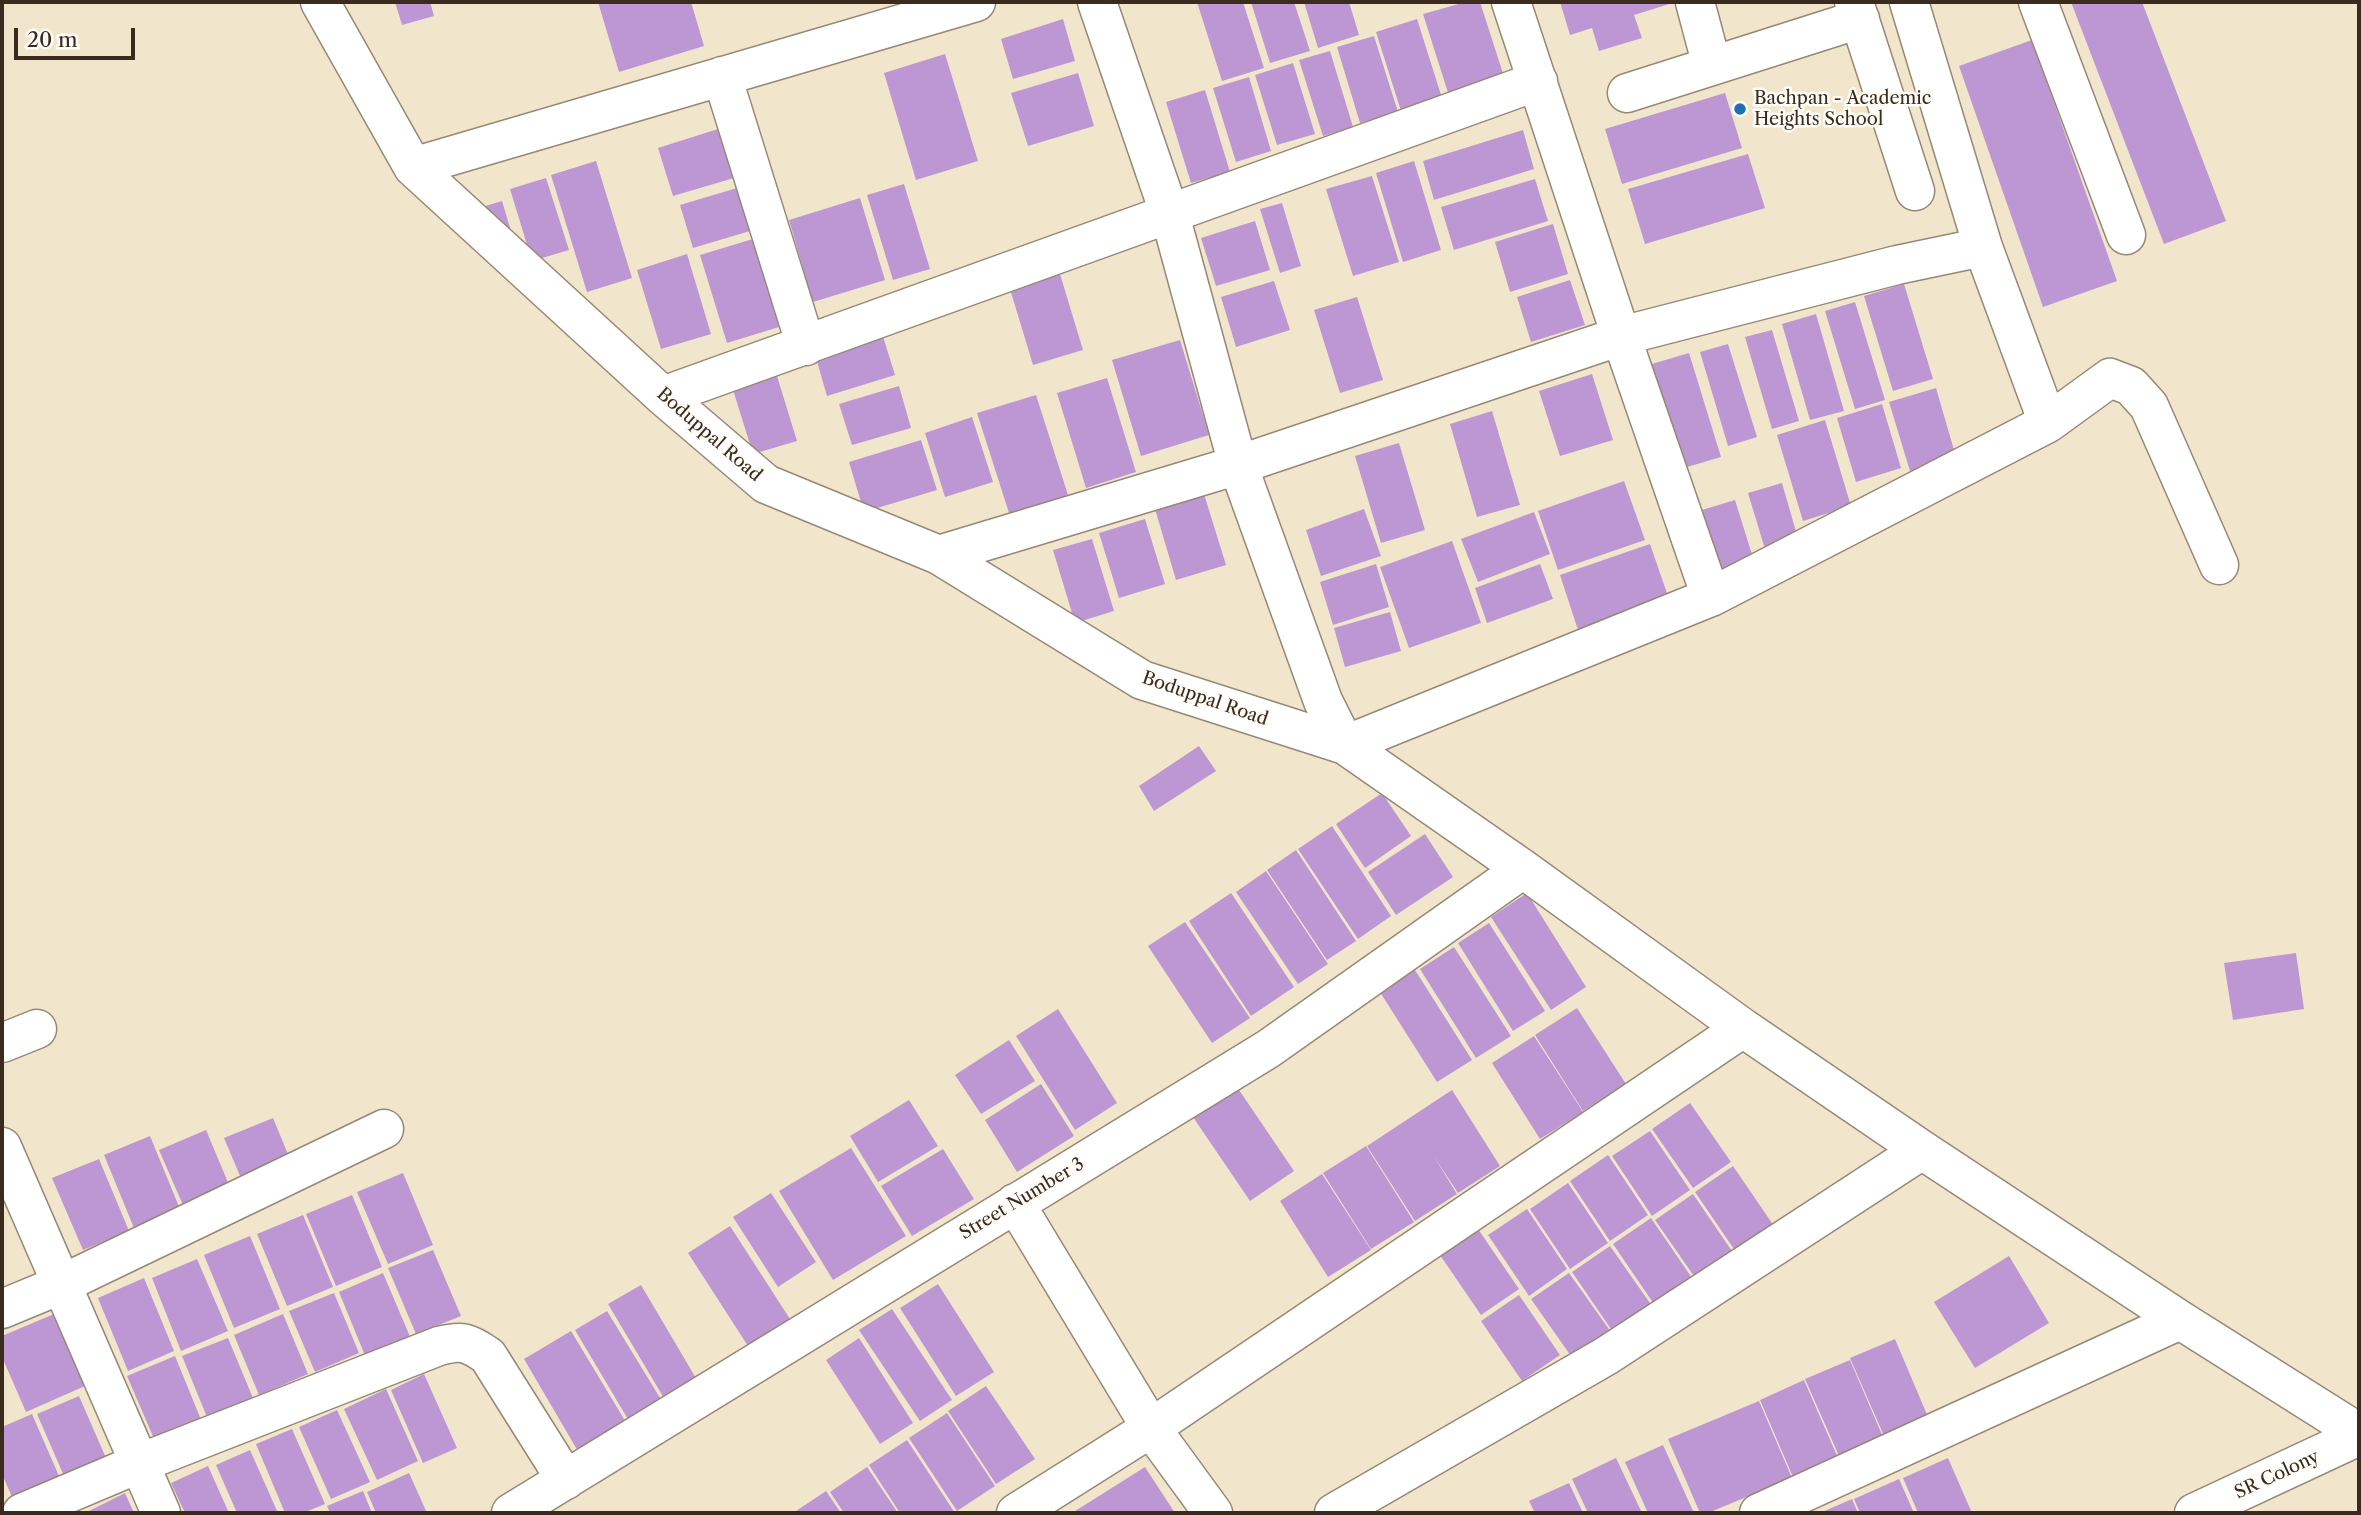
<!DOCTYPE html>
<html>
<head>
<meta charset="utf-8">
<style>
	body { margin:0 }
	#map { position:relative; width:2361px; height:1515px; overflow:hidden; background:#f1e6cc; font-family:"Libre Caslon Text",serif }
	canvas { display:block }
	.frame { position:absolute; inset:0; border:4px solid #3b2a1e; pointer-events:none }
	.scale { position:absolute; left:14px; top:28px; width:121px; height:32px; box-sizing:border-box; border:4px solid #3b2a1e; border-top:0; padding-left:9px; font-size:21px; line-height:24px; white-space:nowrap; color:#3b2a1e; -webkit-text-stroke:5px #fdfcf7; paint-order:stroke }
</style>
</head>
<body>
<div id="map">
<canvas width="2361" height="1515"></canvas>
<div class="frame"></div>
<div class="scale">20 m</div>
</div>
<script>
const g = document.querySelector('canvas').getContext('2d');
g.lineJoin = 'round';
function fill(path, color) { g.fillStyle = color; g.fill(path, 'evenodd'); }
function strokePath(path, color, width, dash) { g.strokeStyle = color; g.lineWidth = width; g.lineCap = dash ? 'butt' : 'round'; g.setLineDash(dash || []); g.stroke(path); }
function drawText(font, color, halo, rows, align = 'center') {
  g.font = font + ' "Libre Caslon Text",serif'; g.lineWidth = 5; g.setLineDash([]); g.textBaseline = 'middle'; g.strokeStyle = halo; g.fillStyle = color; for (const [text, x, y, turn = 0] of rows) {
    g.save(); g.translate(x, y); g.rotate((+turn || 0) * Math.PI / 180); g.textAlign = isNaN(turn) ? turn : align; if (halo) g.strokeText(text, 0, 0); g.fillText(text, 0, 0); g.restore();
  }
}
const building = new Path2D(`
	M395,2H430L434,16L402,25Z
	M598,2H691L704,46L619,72Z
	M1197,2H1243L1264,68L1222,81Z
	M1251,2H1294L1310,51L1270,63Z
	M1304,2H1349L1359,35L1318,48Z
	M1466,2H1480L1507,86L1451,102L1423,14Z
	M1560,2H1676L1634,15L1642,38L1599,51L1592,28L1570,35Z
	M2071,2H2142L2226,221L2164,244Z
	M1063,19L1075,61L1013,79L1001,39Z
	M1417,19L1442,98L1401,111L1376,32Z
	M1374,36L1398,112L1360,123L1337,47Z
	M2032,40L2117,281L2043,307L1959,66Z
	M1330,51L1353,127L1323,136L1299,60Z
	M945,54L978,161L916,180L884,73Z
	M1293,63L1315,134L1277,145L1255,75Z
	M1078,73L1094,126L1028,146L1011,93Z
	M1249,77L1271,151L1236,162L1213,88Z
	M1205,90L1230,172L1191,183L1166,102Z
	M1725,93L1742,148L1622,184L1605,129Z
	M718,129L734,178L673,196L658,148Z
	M1523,130L1534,169L1434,200L1423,161Z
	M1748,154L1765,208L1645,244L1628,189Z
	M596,161L632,278L587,292L551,175Z
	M1414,161L1441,250L1403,262L1376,173Z
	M1372,176L1399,262L1353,276L1326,189Z
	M546,178L569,250L532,261L510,189Z
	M1535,179L1548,221L1454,250L1441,207Z
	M904,184L930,269L893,280L867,195Z
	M737,188L750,231L693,248L680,205Z
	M860,198L885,280L813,302L789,220Z
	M502,201L511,231L482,207Z
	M1282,203L1301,266L1280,273L1260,209Z
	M1255,221L1270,270L1216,286L1201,238Z
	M1553,224L1568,274L1510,292L1495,242Z
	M753,239L779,327L727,343L700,255Z
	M687,254L711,334L661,349L637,270Z
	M1060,274L1083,350L1033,365L1010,289Z
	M1570,280L1585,325L1531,342L1517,297Z
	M1274,281L1290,330L1236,347L1221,297Z
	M1904,284L1933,379L1893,391L1864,296Z
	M1357,297L1383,380L1340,393L1314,310Z
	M1855,302L1885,400L1855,409L1825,311Z
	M1816,314L1844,411L1810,420L1782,324Z
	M881,330L895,375L827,396L814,351Z
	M1772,330L1799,421L1772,429L1745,337Z
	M1180,340L1209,435L1141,456L1112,360Z
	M1728,344L1757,437L1728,446L1700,352Z
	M1689,353L1721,457L1677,470L1645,366Z
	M773,363L797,441L753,454L729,377Z
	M1592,374L1613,440L1560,456L1539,391Z
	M1107,378L1136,472L1086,488L1057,393Z
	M899,386L911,428L852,445L839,404Z
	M1936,388L1956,457L1910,471L1889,402Z
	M1036,395L1068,495L1009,513L977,413Z
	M1882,404L1901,468L1856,482L1837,418Z
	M1492,411L1520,505L1477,517L1450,424Z
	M972,417L993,482L945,497L925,433Z
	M1825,420L1851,506L1803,521L1777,435Z
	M921,440L937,490L864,512L849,462Z
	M1399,443L1425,530L1381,543L1355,456Z
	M1624,481L1645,540L1558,570L1538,511Z
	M1782,483L1801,549L1768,559L1748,493Z
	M1204,494L1226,565L1176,580L1155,509Z
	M1735,500L1754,561L1710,574L1692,513Z
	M1364,509L1381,556L1321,576L1306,530Z
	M1534,512L1550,554L1478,582L1461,539Z
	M1145,519L1165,584L1119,598L1099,533Z
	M1092,539L1114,611L1075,623L1053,550Z
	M1452,541L1481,623L1409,648L1380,567Z
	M1650,544L1670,602L1579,633L1560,575Z
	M1376,564L1389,607L1333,625L1320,582Z
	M1540,564L1553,599L1487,623L1475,588Z
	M1390,612L1401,651L1345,667L1334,628Z
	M1199,746L1216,771L1154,811L1139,786Z
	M1382,793L1411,836L1365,868L1336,824Z
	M1332,826L1391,916L1358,939L1298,849Z
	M1425,834L1453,877L1396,915L1368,872Z
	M1296,850L1356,941L1327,960L1267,870Z
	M1266,871L1328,964L1298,984L1236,892Z
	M1231,893L1294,987L1251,1016L1189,921Z
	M1527,893L1586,987L1551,1010L1491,917Z
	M1185,922L1250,1018L1212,1043L1148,946Z
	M1489,923L1545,1011L1513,1031L1458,943Z
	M1454,947L1511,1036L1476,1058L1420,969Z
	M2296,953L2304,1009L2233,1020L2224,963Z
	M1415,970L1472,1060L1437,1082L1380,992Z
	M1577,1008L1626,1084L1583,1111L1535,1035Z
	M1058,1009L1117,1103L1075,1130L1016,1036Z
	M1534,1036L1583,1112L1540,1139L1492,1063Z
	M1009,1040L1035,1081L981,1114L955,1075Z
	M1041,1084L1074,1136L1017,1172L985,1120Z
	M1237,1087L1294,1171L1250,1201L1193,1117Z
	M1452,1090L1500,1166L1458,1193L1433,1155L1457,1194L1415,1221L1367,1146Z
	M909,1100L938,1146L878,1182L850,1136Z
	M1690,1103L1731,1162L1693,1188L1652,1129Z
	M273,1118L292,1164L243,1183L224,1138Z
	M206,1130L232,1192L186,1212L159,1150Z
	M1650,1131L1690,1190L1652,1216L1612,1156Z
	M150,1136L180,1209L134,1228L104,1155Z
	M1366,1146L1414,1222L1371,1249L1323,1173Z
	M851,1148L906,1236L833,1280L779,1191Z
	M943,1149L974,1199L912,1236L881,1186Z
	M1608,1155L1648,1215L1610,1241L1570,1181Z
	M99,1159L129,1231L83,1250L52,1178Z
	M1733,1166L1774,1226L1736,1252L1695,1192Z
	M403,1173L433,1245L388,1264L357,1192Z
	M1322,1174L1371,1250L1328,1277L1280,1201Z
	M1568,1183L1608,1243L1570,1269L1530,1209Z
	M771,1193L816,1262L778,1287L733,1217Z
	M1693,1194L1734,1254L1696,1279L1655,1220Z
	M352,1195L382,1267L336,1286L306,1214Z
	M1527,1209L1567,1269L1529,1296L1488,1235Z
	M303,1215L333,1287L287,1306L257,1234Z
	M1651,1218L1692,1278L1654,1304L1613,1244Z
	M730,1226L790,1319L748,1346L688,1253Z
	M1478,1229L1519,1289L1481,1315L1440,1255Z
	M250,1236L280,1309L234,1328L204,1255Z
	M1610,1246L1652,1306L1613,1332L1572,1272Z
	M433,1250L461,1316L416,1334L388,1268Z
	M2009,1256L2049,1323L1975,1368L1934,1302Z
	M197,1259L228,1331L181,1351L152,1278Z
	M383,1273L411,1339L366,1358L339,1292Z
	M1569,1273L1611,1332L1573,1359L1531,1299Z
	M144,1278L174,1351L128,1371L98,1298Z
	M938,1284L994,1372L956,1396L900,1308Z
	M641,1285L700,1385L668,1405L608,1304Z
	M334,1293L359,1353L315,1372L289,1311Z
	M1519,1295L1560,1355L1522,1381L1481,1321Z
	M892,1309L952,1400L920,1421L859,1330Z
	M607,1311L665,1406L632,1426L575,1330Z
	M54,1314L85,1386L26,1412L2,1357V1336Z
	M283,1314L308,1374L259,1395L234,1335Z
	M571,1331L630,1429L582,1458L524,1359Z
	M228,1338L255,1403L209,1422L182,1356Z
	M859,1338L913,1423L880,1444L826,1360Z
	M1895,1339L1928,1417L1884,1436L1850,1358Z
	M175,1356L202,1422L155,1441L127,1376Z
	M1850,1360L1883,1437L1839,1456L1805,1379Z
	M424,1374L457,1448L423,1463L391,1390Z
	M1804,1380L1838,1458L1793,1477L1760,1400Z
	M986,1386L1035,1459L996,1484L948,1411Z
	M386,1389L418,1461L377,1480L344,1409Z
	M79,1396L106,1458L64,1476L37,1414Z
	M1759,1401L1792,1478L1708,1513H1700L1668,1439Z
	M337,1410L370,1482L331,1499L299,1427Z
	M947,1413L995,1486L957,1511L909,1438Z
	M32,1414L59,1476L12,1497L2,1474V1427Z
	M292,1429L325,1504L303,1513H285L256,1444Z
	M907,1440L955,1513H900L869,1465Z
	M1663,1445L1694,1513H1648L1625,1462Z
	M250,1450L278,1513H237L216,1465Z
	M1616,1458L1642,1513H1588L1572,1479Z
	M1948,1458L1972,1513H1918L1903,1478Z
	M208,1466L229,1513H185L171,1483Z
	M867,1467L898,1513H844L830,1492Z
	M1145,1467L1175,1513H1072Z
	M409,1473L427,1513H376L367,1492Z
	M1899,1479L1914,1513H1860L1854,1499Z
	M1569,1483L1583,1513H1535L1529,1501Z
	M363,1491L372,1513H330L327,1506Z
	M826,1491L841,1513H793Z
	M125,1493L134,1513H85Z
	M1852,1499L1858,1513H1820Z`);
const minor = new Path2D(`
	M320,2L413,167L663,396L766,484L939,555L1142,680L1345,745L1711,597L2048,423L2110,378L2131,386L2149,406L2219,565
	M1097,2L1170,215L1238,465L1323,701L1345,745L1523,869L1743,1028L1922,1150L2180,1320L2359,1433
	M1511,2L1621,336L1711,597
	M1695,2L1712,66
	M1854,2L1915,191
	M1909,2L1983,247L2048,423
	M2038,2L2126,235
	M722,76L806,346
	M1627,93L1860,19
	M413,167L976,2
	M663,396L1538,81
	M939,555L1238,465L1621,336L1897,265L1983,247
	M2,1043L37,1029
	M2,1147L161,1513
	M1015,1203L1151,1428L1213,1513
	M2,1309L60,1285L384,1129
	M22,1513L140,1463L439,1346C462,1340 468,1342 488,1356L566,1480
	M511,1513L1268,1049L1523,869
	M1016,1513L1151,1428L1743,1028
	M1334,1513L1606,1356L1922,1150
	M1759,1513L2180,1320
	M2194,1513L2359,1436`);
const markers = [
	[1740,109,7,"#1f6fb2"]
];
const poiNames = [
	["Bachpan - Academic",1754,99],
	["Heights School",1754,120]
];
const streetNames = [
	["Boduppal Road",709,435,41],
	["Boduppal Road",1205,699,19],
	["Street Number 3",1022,1199,-31],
	["SR Colony",2277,1475,-25]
];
fill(building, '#bc97d3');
strokePath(minor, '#968875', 41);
strokePath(minor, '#fff', 38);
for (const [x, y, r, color] of markers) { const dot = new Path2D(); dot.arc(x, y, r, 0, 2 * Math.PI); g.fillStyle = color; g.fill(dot); strokePath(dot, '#fdfcf7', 2.5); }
drawText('18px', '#3b2a1e', '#fdfcf7', poiNames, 'left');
drawText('18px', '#3b2a1e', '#fdfcf7', streetNames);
</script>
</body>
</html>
